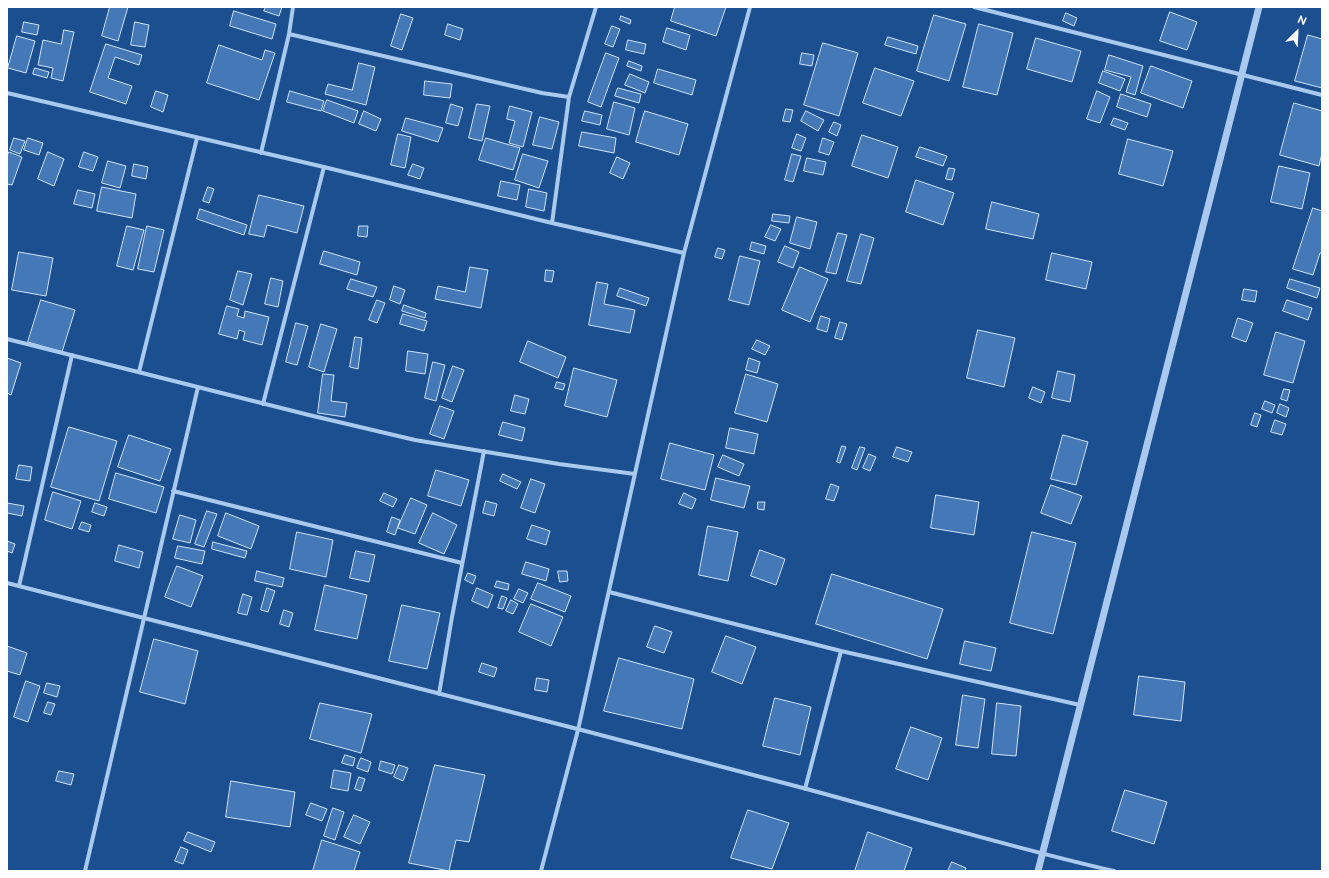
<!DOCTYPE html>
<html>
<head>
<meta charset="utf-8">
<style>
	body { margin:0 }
	#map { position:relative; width:1329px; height:878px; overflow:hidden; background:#1b4f8f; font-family:Raleway,sans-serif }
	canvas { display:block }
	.frame { position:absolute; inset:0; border:8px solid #fff; pointer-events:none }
	.north { position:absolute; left:1277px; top:12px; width:40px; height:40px; -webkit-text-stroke:3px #1b4f8f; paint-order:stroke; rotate:24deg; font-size:11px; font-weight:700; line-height:16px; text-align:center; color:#fff }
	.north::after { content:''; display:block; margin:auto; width:14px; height:18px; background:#fff; clip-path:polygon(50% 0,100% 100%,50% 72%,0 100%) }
</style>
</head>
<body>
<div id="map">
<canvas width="1329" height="878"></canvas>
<div class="frame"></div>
<div class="north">N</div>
</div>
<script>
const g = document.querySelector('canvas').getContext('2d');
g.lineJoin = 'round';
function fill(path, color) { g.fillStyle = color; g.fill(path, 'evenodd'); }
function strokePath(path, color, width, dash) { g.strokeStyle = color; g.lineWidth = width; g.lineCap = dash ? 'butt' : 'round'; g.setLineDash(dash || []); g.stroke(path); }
const building = new Path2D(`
	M110,7H128L118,41L102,36Z
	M266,7H282L279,16L264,11Z
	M675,7H726L716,36L671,21Z
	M234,11L276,24L272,39L230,26Z
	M1170,12L1197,22L1187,50L1160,41Z
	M1066,13L1077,18L1074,26L1063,21Z
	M401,14L413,18L402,50L391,46Z
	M934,15L966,24L949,81L917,71Z
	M621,16L631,20L630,24L620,20Z
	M24,22L39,25L37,35L22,32Z
	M135,22L149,25L145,47L131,45Z
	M448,24L463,29L460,40L445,35Z
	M979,24L1013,33L997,95L963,87Z
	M612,26L620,29L613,47L605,44Z
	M667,28L690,35L686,50L663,42Z
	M64,30L74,32L63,81L51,78L53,68L38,65L43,40L61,44Z
	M1308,35L1322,39V88L1295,81Z
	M17,36L35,41L26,73L8,68Z
	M888,37L918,46L916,54L885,45Z
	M1036,38L1081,51L1072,82L1027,69Z
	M628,40L646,44L644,54L626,50Z
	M823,43L858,53L839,116L804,105Z
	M106,44L142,55L139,65L115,57L108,78L132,86L126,104L90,92Z
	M219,45L262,60L265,50L275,53L259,100L207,83Z
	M606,53L619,58L601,107L588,102Z
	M802,53L814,55L812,66L800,64Z
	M1109,55L1143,66L1135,95L1126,92L1131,77L1105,70Z
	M629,61L642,66L641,71L627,66Z
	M359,63L375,67L366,105L325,94L328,84L352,90Z
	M1151,66L1192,81L1183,108L1141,93Z
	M35,68L49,72L47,78L33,74Z
	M875,68L914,81L901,116L863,103Z
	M658,69L696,80L692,95L654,83Z
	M1103,71L1125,79L1120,91L1099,83Z
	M630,74L649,82L645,93L625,85Z
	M425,81L452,84L450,98L424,95Z
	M618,88L641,94L639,103L615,96Z
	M156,91L168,95L163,112L151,107Z
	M290,91L324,101L321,111L287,102Z
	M1097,91L1110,97L1100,123L1087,119Z
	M1121,94L1151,104L1147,117L1117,107Z
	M327,100L358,111L354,123L323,111Z
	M614,102L635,108L629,135L607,129Z
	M1294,103L1322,111V153L1319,166L1280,155Z
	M451,104L463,108L458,126L446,123Z
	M477,104L490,106L482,141L469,138Z
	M510,106L532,112L523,147L509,143L515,121L507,119Z
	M786,109L793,110L790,122L783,121Z
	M364,111L381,119L376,131L359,124Z
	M585,111L602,115L600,125L582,121Z
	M645,111L688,124L679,155L636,142Z
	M806,111L824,120L818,131L801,121Z
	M540,117L559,122L552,149L533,145Z
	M406,118L443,128L438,142L402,131Z
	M1114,118L1128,123L1125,130L1111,125Z
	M834,122L841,125L837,136L829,132Z
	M582,132L616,138L614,153L579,146Z
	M398,134L411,137L405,168L391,165Z
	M797,134L806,138L801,151L792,148Z
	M862,135L898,147L888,178L852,166Z
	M14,138L25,141L20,154L10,150Z
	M28,138L43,143L39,155L24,150Z
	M486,138L520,148L513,170L479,160Z
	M823,138L834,142L829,155L819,152Z
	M1128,139L1173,151L1163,186L1119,174Z
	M920,147L947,156L943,166L916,157Z
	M9,152L22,157L12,185L7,184V157Z
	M48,152L64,159L54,186L38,179Z
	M84,152L98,157L93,171L79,167Z
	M523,154L548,161L539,188L515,180Z
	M792,154L801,156L793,182L785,180Z
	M617,157L630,163L623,179L610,173Z
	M807,158L826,162L823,175L804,171Z
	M108,161L126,166L120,188L102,183Z
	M134,164L148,167L146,179L132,176Z
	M413,164L424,168L420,179L408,175Z
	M1279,166L1310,173L1302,209L1271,202Z
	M949,168L955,169L952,180L946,179Z
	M916,180L954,193L943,225L906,212Z
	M501,181L520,185L517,200L498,196Z
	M102,187L136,194L132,218L97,211Z
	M208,187L214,189L209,203L203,201Z
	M529,189L547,193L544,211L526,207Z
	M78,190L95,194L92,208L74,204Z
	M259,195L304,206L297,233L267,225L264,237L249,234Z
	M992,202L1039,214L1033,239L986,229Z
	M1313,208L1322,211V253H1320L1313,275L1293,269Z
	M200,209L247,225L244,235L197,219Z
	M773,214L790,216L789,223L772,221Z
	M797,217L817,222L810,249L790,243Z
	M771,225L781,229L775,241L765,237Z
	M127,226L144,230L133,270L117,266Z
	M147,226L164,230L154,272L138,269Z
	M359,226H368L367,237L358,236Z
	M838,233L847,235L836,274L826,272Z
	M861,234L874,238L861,284L847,281Z
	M752,242L766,246L764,254L750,250Z
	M785,246L799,252L793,268L778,262Z
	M718,248L725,250L722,259L715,257Z
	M324,251L360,262L357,275L320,264Z
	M19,252L53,258L46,296L12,290Z
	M1052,253L1092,262L1086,289L1046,280Z
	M740,256L760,261L749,305L729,300Z
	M470,267L488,270L481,308L435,299L438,286L465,292Z
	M800,267L828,279L810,322L782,310Z
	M546,270L554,271L552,282L545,281Z
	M238,271L252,274L243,305L230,300Z
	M271,278L283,281L278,307L265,304Z
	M351,279L377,287L373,297L347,289Z
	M1290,279L1320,288L1317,298L1287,288Z
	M597,282L608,284L604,304L635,310L630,333L589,325Z
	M394,286L405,290L400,304L390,300Z
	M620,288L649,298L646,306L617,296Z
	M1244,289L1257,291L1255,302L1242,300Z
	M41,300L75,310L62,352L28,342Z
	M377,300L385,303L377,323L369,320Z
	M1287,300L1312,308L1308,320L1283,311Z
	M404,305L426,313L425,318L402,311Z
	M227,306L239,309L237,316L244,318L245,311L269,317L262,345L243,340L245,332L239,330L237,339L219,334Z
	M403,314L427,321L424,331L400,324Z
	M821,316L830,319L827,332L817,329Z
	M1238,318L1253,323L1246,342L1232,337Z
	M840,322L847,324L842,340L835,338Z
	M296,323L308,326L297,365L286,362Z
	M321,324L337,329L324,372L309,367Z
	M978,330L1015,338L1004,387L967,378Z
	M1276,332L1305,341L1293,383L1264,375Z
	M355,337L362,338L358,369L350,367Z
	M757,340L770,346L765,355L752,349Z
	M528,341L566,357L558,378L520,362Z
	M408,351L428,354L425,374L406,371Z
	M7,358L21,363L11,395L7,393Z
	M749,358L760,362L757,373L746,370Z
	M433,362L445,365L436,401L425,398Z
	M453,366L464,370L452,402L442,398Z
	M574,368L617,380L607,417L565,406Z
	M1058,371L1075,375L1070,402L1052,398Z
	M323,374L334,375L331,401L347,403L345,417L318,413Z
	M746,374L778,384L767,422L735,413Z
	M557,382L565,384L563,390L555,388Z
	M1033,387L1045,392L1041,403L1029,398Z
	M1284,389L1290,390L1287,401L1281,399Z
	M515,395L529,399L525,414L511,411Z
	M1265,401L1275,405L1272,413L1262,409Z
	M1280,404L1289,408L1286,417L1277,413Z
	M440,406L454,411L444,439L430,434Z
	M1255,413L1261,415L1257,427L1251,425Z
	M1275,420L1286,424L1282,435L1271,432Z
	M503,422L525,428L522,441L499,435Z
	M69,427L117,441L99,501L51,487Z
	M730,428L758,434L754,454L726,448Z
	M129,435L171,449L160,481L118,467Z
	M1063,435L1088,442L1076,485L1051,479Z
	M670,443L714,455L705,490L661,479Z
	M842,446L846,447L840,463L837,462Z
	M860,447L865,448L857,470L852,468Z
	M897,447L912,452L908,462L893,457Z
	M869,454L876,457L870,471L863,468Z
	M723,455L744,464L739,476L718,467Z
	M19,465L32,467L30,481L16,479Z
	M436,470L469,480L461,506L428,496Z
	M116,473L164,487L156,513L109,499Z
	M503,474L521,482L517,489L500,481Z
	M716,478L750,486L744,508L711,500Z
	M531,479L545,484L535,513L521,508Z
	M831,484L839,487L834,501L826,499Z
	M1051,485L1082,496L1071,524L1041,513Z
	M53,492L81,501L72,529L45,520Z
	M384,493L397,499L393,507L380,501Z
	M684,493L696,499L692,509L679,504Z
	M936,495L979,502L974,535L931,528Z
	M411,498L427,505L415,534L398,528Z
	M486,501L497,504L494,516L483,513Z
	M758,502H765L764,510L758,509Z
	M7,503L24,506L22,516L7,513Z
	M95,503L107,507L104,516L92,512Z
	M207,511L217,514L204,547L195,544Z
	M226,513L259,526L251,549L218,536Z
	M433,513L457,525L444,554L419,543Z
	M180,515L196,520L190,543L173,539Z
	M392,517L400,520L395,535L387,532Z
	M82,522L91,525L89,532L79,529Z
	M532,525L550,531L546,545L527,539Z
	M708,526L738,532L728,581L699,575Z
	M297,532L333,540L326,577L290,569Z
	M1032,532L1076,543L1053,634L1010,623Z
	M7,541L15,544L12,553L7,551Z
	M213,542L247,551L245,558L212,549Z
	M119,545L143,552L139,568L115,561Z
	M178,546L205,551L202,564L175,558Z
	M760,550L785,559L776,585L751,576Z
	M356,551L375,555L369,582L350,578Z
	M526,562L549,569L546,581L522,574Z
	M177,566L203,576L191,607L165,597Z
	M257,571L284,578L282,587L255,581Z
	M558,571H567L568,581L560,582Z
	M468,573L476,576L473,584L465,580Z
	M832,574L943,609L927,659L816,624Z
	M497,581L509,584L508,590L495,587Z
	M538,583L571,596L565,612L531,599Z
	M325,585L367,595L357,639L315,630Z
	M267,588L275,591L268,612L261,610Z
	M477,588L493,595L488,608L472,601Z
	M519,589L528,593L523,603L514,599Z
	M243,594L252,597L247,615L238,613Z
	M502,596L507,598L503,609L498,608Z
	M511,600L518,604L513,614L506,611Z
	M531,604L563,617L551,646L519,632Z
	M402,605L440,613L427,669L389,661Z
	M284,610L293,613L289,627L280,624Z
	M655,626L672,632L664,653L647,647Z
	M726,636L756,647L742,684L712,672Z
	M154,639L198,651L185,704L140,692Z
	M965,641L996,648L991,671L960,664Z
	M7,646L27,653L20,675L7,671Z
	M619,658L694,679L682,729L604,711Z
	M482,663L497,668L494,677L479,672Z
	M1139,676L1185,682L1181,721L1134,715Z
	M537,678L549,680L547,692L535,690Z
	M26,681L40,686L28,722L14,717Z
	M47,683L60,686L57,697L44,693Z
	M963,695L985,699L978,748L956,745Z
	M775,698L811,707L800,755L763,746Z
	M48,702L55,704L51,715L44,713Z
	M320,703L372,714L361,753L310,739Z
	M997,703L1021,706L1016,756L992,754Z
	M911,727L942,738L928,780L896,769Z
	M345,755L355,758L353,766L342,763Z
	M361,758L371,762L368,772L357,768Z
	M381,761L395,765L392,774L379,770Z
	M399,765L408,768L403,781L394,777Z
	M435,765L485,775L469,842L456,840L449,871L409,863Z
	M334,770L351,773L348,791L331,788Z
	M59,771L74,774L71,785L56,781Z
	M359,777L365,779L361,791L355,789Z
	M231,781L295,792L290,827L226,817Z
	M1125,790L1167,802L1154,844L1112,831Z
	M311,803L327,809L322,821L306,815Z
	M333,808L344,812L335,840L324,836Z
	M748,810L789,823L772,869L731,858Z
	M354,815L370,822L360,844L344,837Z
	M188,832L215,842L211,852L184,841Z
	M868,832L912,848L904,871H855Z
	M322,840L360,852L354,871H313Z
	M181,847L188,850L183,864L175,861Z
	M952,862L966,868L965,871H948Z`);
const minor = new Path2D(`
	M974,7L1322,95
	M289,34L542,93L569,97L552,223
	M7,93L324,167L552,223L684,253
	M569,97L596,7
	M261,153L289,34L293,7
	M7,339L309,415L415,440L559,464L635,474
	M139,372L197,138
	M263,404L324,167
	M173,491L462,563
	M7,583C272,650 538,718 803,788C907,816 1009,847 1114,871
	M19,586L72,355
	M609,592L841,651L1080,705
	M439,694L452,617L484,451
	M805,789L841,651
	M85,871L198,387
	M541,871L578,730L684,253L750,7`);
const tertiary = new Path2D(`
	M1038,871L1259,7`);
fill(building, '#4478b7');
strokePath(building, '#cfe3fa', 1);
strokePath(minor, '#a9c9ee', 4);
strokePath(tertiary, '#a9c9ee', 7);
</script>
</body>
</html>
